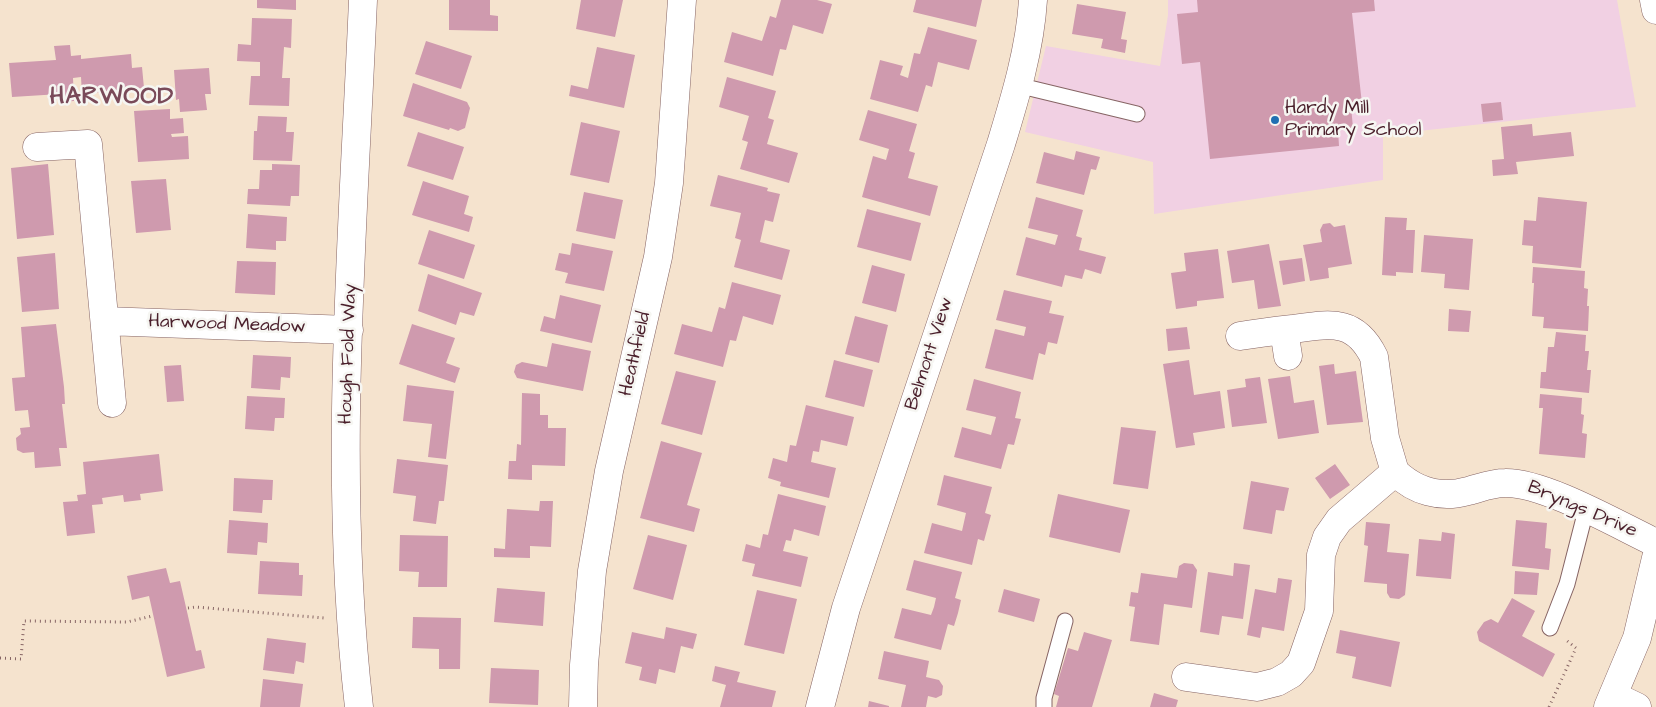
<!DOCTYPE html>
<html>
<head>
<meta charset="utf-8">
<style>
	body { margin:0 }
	canvas { display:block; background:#f5e3ce }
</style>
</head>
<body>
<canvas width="1656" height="707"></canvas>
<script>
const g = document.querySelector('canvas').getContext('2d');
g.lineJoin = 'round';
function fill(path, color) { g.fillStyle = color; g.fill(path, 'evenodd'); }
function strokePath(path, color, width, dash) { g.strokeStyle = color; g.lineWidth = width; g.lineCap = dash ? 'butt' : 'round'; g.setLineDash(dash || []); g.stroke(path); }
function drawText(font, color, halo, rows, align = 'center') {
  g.font = font + ' "Architects Daughter",sans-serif'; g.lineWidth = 5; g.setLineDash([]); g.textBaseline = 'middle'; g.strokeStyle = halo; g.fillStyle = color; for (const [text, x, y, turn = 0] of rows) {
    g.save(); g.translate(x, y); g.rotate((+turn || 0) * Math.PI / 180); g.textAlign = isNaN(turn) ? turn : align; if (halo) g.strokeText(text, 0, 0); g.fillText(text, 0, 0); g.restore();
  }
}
const built = new Path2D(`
	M1168,0H1617L1636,107L1383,135V180L1154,214L1153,162L1025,132L1046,46L1160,66L1168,15Z`);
const building = new Path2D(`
	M257,0H296V10L257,8Z
	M449,0H490V15L498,16V31L449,30Z
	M581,0H623L615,37L576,29Z
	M781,0H817L832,4L823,34L793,25L786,50L780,49L773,76L724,62L732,32L762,41L770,16L776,18Z
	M916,0H982L976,27L913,12Z
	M1197,0H1374L1375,11L1352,13L1362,104L1351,106L1353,128L1338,130L1339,146L1210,159L1200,62L1182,64L1177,14L1198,12Z
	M1077,4L1126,12L1121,39L1127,40L1125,53L1101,48L1103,39L1072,34Z
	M252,18L292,19L291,48L284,47L282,78H290L289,106L249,105L251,76H260V62L237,61L238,44L251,45Z
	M928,27L977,40L969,70L938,62L932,87L926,85L918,112L870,99L880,60L903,66L900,75L908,78L914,53L920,54Z
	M426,41L472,56L461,89L415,74Z
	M70,45L71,56L81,55V59L131,54L132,68L142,67L144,88L82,94L81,77L73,78L74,101L61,102L60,94L12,97L9,63L56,60L54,46Z
	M597,47L635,55L624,108L569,96L571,85L588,89Z
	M209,68L211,94H205L207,110L180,112L179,99L176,100L174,70Z
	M727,77L776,91L768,118L774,120L767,144L798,153L789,183L740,169L748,142L742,140L749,116L719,107Z
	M413,83L467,102L470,108L465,128L458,131L450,128L449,130L403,116Z
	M1501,102L1503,120L1483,122L1481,104Z
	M170,109V119L183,118L184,133L171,134L172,137L188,136L189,159L138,162L134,111Z
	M868,110L917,124L909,151L915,153L908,178L938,186L930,216L862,197L873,156L886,160L889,149L859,140Z
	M258,116L287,117L286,132H294L292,161L253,160L254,131H257Z
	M581,122L620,131L609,183L570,175Z
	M1532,124L1533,136L1571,132L1574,156L1516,162L1518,174L1493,176L1492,160L1504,159L1501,127Z
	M418,132L464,147L453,180L407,166Z
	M1076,151L1100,157L1096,170L1091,169L1084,195L1036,183L1044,152L1074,160Z
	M48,164L54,235L17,239L11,168Z
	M272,164L300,165L299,196H291L290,206L247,204L248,189H259L260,170H272Z
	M718,175L768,188L767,191L780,194L773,222L765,220L760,242L790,250L782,280L734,267L741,240L735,238L741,213L710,206Z
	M166,179L171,230L136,233L131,181Z
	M423,181L469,196L464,214L473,217L469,232L412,215Z
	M584,192L623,200L615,239L576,231Z
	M1036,197L1083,210L1076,236L1082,238L1079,250L1106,257L1101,274L1085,269L1082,279L1065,275L1062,287L1016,275L1026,237L1055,245L1058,235L1028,228Z
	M1538,197L1587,202L1581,268L1532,263L1533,246L1522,245L1524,220L1536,221Z
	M867,209L921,223L911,261L857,247Z
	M248,214L287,217L286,241H276V250L246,248Z
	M1385,217L1407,218L1406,230H1415L1413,273L1396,272V276L1382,275Z
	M1330,223L1334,227L1345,225L1352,264L1328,268L1329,278L1310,281L1303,245L1322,242L1320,230L1323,224Z
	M429,230L475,245L464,279L418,264Z
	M1424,235L1473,239L1469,290L1444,288L1445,274L1421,272Z
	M572,243L613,251L604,291L565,283L568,273L555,270L559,253L570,255Z
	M1269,244L1281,306L1258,309L1254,280L1232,283L1227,251Z
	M1218,249L1224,298L1197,301V306L1176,309L1171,273L1186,271L1184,253Z
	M55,253L59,309L22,312L17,257Z
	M1302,258L1305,281L1283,285L1279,261Z
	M237,261L276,262L275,295L235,293Z
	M872,265L905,274L896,312L862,303Z
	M1533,267L1585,271L1584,288L1588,289L1587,306H1589L1588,331L1543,328L1544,317L1532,316L1534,283H1532Z
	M428,274L482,293L474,316L460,312L456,325L418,311Z
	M732,282L781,295L773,325L743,316L736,341L730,340L723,367L674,354L682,324L712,332L719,307L725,309Z
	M1004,290L1052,301L1049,313L1064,316L1057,344L1048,342L1045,355L1039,353L1033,380L985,368L995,329L1024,336L1026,327L996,320Z
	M560,295L601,305L592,343L540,331L544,316L555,319Z
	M1449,309L1471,311L1469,332L1448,331Z
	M855,316L888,325L879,363L845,354Z
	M56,324L64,387L65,404H62L67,448H59L61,466L35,468L34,452L23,453L17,450L16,438L21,434L20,428L30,427L28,410L15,411L12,378L25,377L21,327Z
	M412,324L455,338L446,363L460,368L455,383L399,364Z
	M1187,327L1190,349L1168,351L1166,329Z
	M1556,332L1586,335L1585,351H1589L1587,370H1591L1589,393L1540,388L1541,372H1546L1548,347H1554Z
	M552,343L591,351L583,391L517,378L514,372L516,365L522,362L547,367Z
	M253,355L291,357L290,378L281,377L280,390L251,388Z
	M834,360L873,370L864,407L825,397Z
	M1189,360L1194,395L1220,391L1225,428L1193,433L1195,445L1176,448L1163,364Z
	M1334,364L1335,374L1356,371L1363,422L1327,425L1319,366Z
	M181,365L184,401L167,402L164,366Z
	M676,371L716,381L702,435L661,424Z
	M1290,376L1294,403L1314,400L1319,433L1278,439L1268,379Z
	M1260,377L1267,423L1232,427L1227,390L1246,387L1245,379Z
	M974,379L1021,392L1015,418L1021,419L1014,445L1008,444L1001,469L954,457L962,427L991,435L996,417L966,410Z
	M407,385L454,391L446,459L428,457L432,424L403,421Z
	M522,393L540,394V415H548V428H566L565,466L532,465V480L508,479L509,461H516L517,444L521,445Z
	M1540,394L1582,398L1581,414L1584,415L1582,433L1587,434L1585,458L1539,454L1543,408H1539Z
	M247,396L285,398L284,418H275L274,431L245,429Z
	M806,405L854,417L847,446L821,440L819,452L813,451L811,462L836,468L829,498L780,486L781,482L768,478L773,458L787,462L790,445L796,446Z
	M1121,427L1156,431L1148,489L1113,484Z
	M661,441L702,453L687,505L700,509L694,532L640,518Z
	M159,454L163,491L140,494L141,500L124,502L123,495L102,498L103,504L92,505L95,533L67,536L63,502L78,501L77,495L86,494L83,462Z
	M397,459L448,465L444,501H439L436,524L413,521L416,496L393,493Z
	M1335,464L1350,485L1330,499L1315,478Z
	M944,475L992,487L985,513L991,515L984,541L978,539L972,565L924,553L932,523L962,531L966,513L937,505Z
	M234,478L273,480L272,500H263L262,513L233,511Z
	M1251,481L1289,488L1284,511L1276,510L1272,534L1243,529Z
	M778,494L826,506L819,536L794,529L791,541L786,540L783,551L808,557L801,587L752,576L755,564L742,561L746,544L760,548L763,534L768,535Z
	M1058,494L1130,510L1120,553L1049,537Z
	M540,501H553L551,547L530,546V558L494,557V548L505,549L507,509L539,511Z
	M229,520L268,523L267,543L258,542L257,555L227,553Z
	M1516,520L1547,523L1545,548L1551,549L1549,570L1512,566Z
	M1366,522L1390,524L1387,552L1409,554L1405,595L1399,599L1390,598L1387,593V584L1364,582L1368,546L1364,545Z
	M1442,532L1455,534L1451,579L1416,576L1419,539L1441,541Z
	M400,535L448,536L447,587H418L419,572L399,571Z
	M648,535L687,545L673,600L633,589Z
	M914,560L962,572L955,598L961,600L958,613L954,626L948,624L941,650L894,638L902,608L931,615L934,607L936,598L906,590Z
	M260,561L299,563V575H303L302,596L258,594Z
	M1184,563L1193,564L1197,570L1192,608L1164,604L1159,645L1130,641L1135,607L1129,606L1131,592L1138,593L1141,573L1177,578L1179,566Z
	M1234,563L1250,565L1243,619L1222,616L1219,635L1200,632L1208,572L1233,576Z
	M166,568L170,583L180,581L196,651L201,650L205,668L167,677L149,596L132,600L127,576Z
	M1515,571L1539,573L1537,595L1514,594Z
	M1278,578L1292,580L1284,631L1262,627L1260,638L1247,635L1255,589L1276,593Z
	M497,588L545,592L543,626L494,622Z
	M1004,589L1040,599L1034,622L998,612Z
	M757,590L797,599L784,654L744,645Z
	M1512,598L1535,611L1522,636L1555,654L1543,677L1479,641L1477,632L1484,622L1491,619L1498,623Z
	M413,617L461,618L460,669H439V649L412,648Z
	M666,627L697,634L693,649L681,646L675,673L659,669L656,684L639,680L642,667L625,663L632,632L664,639Z
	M1340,630L1400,642L1391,687L1352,678L1356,657L1336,653Z
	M1084,632L1112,640L1092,707H1056L1059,696L1054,694L1068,648L1078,651Z
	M267,638L306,643L304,663L296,661L294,674L263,670Z
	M884,651L929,661L926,677L939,680L943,686L942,695L936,698L928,696L926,707H901L906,685L878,679Z
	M715,666L740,672L737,682L776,691L772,707H720L726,685L712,681Z
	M491,668L539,670L538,705L489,703Z
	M263,679L303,684L300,707H260Z
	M1154,693L1178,700L1176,707H1150Z
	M869,701L889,706V707H868Z`);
const path = new Path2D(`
	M188,608L196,607L324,618
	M0,658L21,659L24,621L127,622L152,616
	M1549,707L1576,648L1566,640`);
const service = new Path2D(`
	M1017,85L1137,114
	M1550,628L1567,584L1586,510
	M1044,707V698L1065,621`);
const minor = new Path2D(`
	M37,147L88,144L112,403
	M105,321L349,330
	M1284,330L1288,356
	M1240,336C1258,333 1275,331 1293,329C1330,324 1355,318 1374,357L1385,438L1395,472
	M1186,677L1257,687L1277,682L1291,674L1301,663L1319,611L1321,555L1327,537L1339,520L1395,472C1415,491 1440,499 1468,491C1480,488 1492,483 1505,483C1544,482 1618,525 1656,543
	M1614,696L1637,707
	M359,707C332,473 353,235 363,0
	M583,707L584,665L592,571L609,471L658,257L669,183L682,0
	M820,707L846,608L1001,144C1015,98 1030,49 1033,0`);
const secondary = new Path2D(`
	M1654,0L1656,10
	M1608,707L1637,638L1656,558`);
const markers = [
	[1275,120,5,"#1f6fb2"]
];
const poiNames = [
	["Hardy Mill",1285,109],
	["Primary School",1285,131]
];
const streetNames = [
	["Harwood Meadow",227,325,2],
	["Hough Fold Way",349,354,-88],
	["Heathfield",636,354,-77],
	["Belmont View",930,354,-72],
	["Bryngs Drive",1582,510,23]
];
const districtNames = [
	["HARWOOD",112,98]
];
fill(built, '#f1d0e3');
fill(building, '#cf9aae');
strokePath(service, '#866464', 17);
strokePath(minor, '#866464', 29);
strokePath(secondary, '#866464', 29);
strokePath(path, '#866464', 3, [1, 4]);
strokePath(service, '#fff', 15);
strokePath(minor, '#fff', 28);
strokePath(secondary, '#fff', 28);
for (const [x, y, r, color] of markers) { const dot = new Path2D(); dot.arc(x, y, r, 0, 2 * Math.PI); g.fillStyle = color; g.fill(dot); strokePath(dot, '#f6f6f2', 2); }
drawText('19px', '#4a1f2b', '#f6f6f2', poiNames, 'left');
drawText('19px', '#4a1f2b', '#f6f6f2', streetNames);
g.letterSpacing = '1px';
drawText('bold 24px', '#794a59', '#f6f6f2', districtNames);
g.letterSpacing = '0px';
</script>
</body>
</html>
